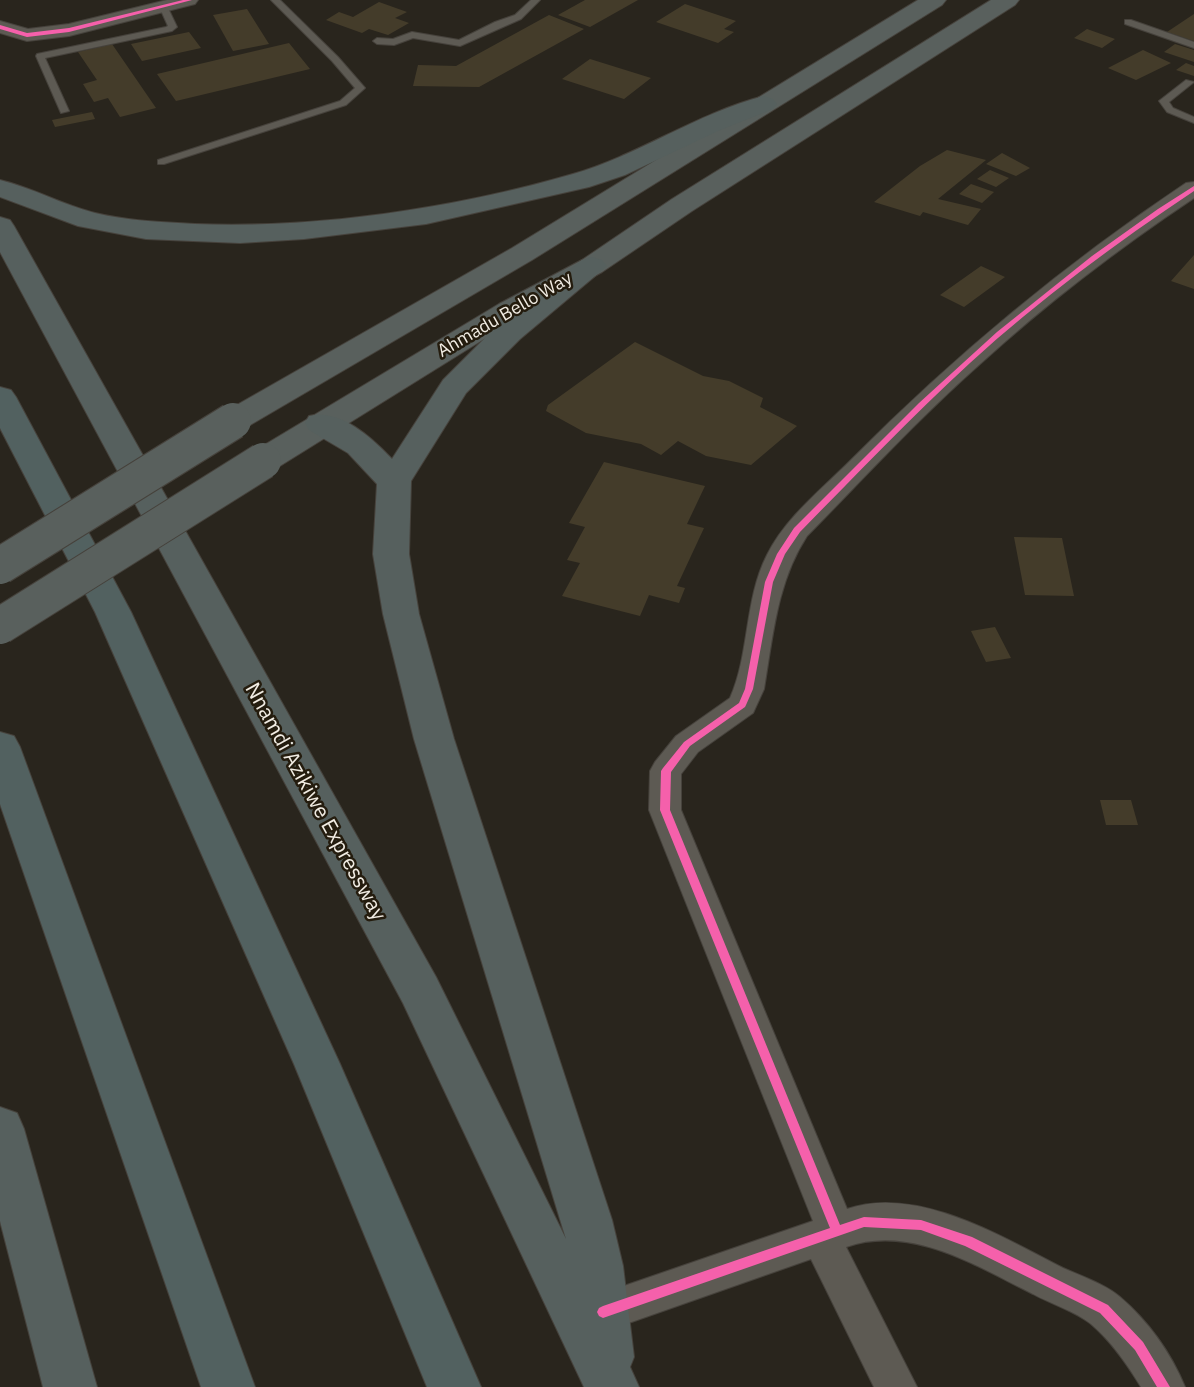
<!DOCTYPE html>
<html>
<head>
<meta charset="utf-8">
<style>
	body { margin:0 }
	canvas { display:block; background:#29251d }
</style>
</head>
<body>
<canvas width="1194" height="1387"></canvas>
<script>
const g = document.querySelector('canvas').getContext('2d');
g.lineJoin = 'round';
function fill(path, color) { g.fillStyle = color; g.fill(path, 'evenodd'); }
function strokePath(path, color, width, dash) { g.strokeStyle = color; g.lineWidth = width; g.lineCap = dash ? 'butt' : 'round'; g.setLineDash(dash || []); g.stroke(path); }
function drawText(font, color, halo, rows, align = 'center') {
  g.font = font + ' "IBM Plex Sans",sans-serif'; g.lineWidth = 5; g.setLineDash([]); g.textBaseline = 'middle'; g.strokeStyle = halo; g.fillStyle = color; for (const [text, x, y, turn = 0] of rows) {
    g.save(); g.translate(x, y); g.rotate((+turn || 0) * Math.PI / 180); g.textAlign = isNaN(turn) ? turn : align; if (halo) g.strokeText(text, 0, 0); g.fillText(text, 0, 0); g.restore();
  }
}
const building = new Path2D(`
	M585,0H638L590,27L558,15Z
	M379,2L407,12L395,18L409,23L388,35L369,29L362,33L326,20L339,12L353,17Z
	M685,4L736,21L724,29L734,32L718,43L656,22Z
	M247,9L269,44L233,51L213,15Z
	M1194,14V41L1167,32Z
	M549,15L584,29L479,87L413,86L418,65L456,66Z
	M1087,29L1115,39L1102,48L1074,38Z
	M189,32L201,48L142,61L131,44Z
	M289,43L310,69L176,101L157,74Z
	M112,44L156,108L120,117L108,98L94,102L83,84L97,80L78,52Z
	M1175,44L1194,50V62L1164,52Z
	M1143,50L1171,63L1136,80L1108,68Z
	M590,59L651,78L624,99L562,79Z
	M1186,63L1194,66V76L1176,70Z
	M92,112L95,119L55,127L52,120Z
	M947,150L986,160L938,199L981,209L968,225L923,212L920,216L874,202L920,166Z
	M1002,153L1030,168L1016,176L986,164Z
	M990,170L1009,178L996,187L977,179Z
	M971,184L994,192L982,203L959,194Z
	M1194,255V289L1171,281Z
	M981,266L1005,277L964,307L940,295Z
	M635,342L703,376L729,381L763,398L760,407L797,426L751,465L706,456L678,441L661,455L641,444L586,433L546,411L548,405Z
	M604,462L705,486L687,524L704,528L677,586L685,588L679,603L649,595L640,616L562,596L580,563L567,560L585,527L569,523Z
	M1014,537L1062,538L1074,596L1025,595Z
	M995,627L1011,658L986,662L971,631Z
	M1100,800H1131L1138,825H1106Z`);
const service = new Path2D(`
	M271,0H280L338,57L365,88L346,105L164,164H158V160L340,101L355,88L332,61Z
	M531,0H540L521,19L460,46L413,38L394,45L377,44L373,41L377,38L393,39L412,32L459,40L495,22L515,15Z
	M163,3L167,6L177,27L172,31L45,58L69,111L61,113L36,56L37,54L166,27L168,26L159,6Z
	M1125,20H1131L1194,42V48L1125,24Z
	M1186,80L1194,82L1169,102L1173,108L1194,117V123L1167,112L1159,101Z`);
const minor = new Path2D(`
	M167,0H198L195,4L69,36L27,41L0,33V21L28,29L69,24Z
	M1194,182V198C1119,248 1047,303 980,364C919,418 864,478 807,536C777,582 773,636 764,689L753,713L698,752L681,774V810L847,1209C917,1185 1002,1237 1063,1268C1081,1276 1105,1284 1120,1297C1148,1321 1171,1353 1185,1387H1141C1127,1364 1111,1341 1091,1324C1075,1311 1051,1304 1033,1294C976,1266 911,1224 846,1247L917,1387H874L811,1259L603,1332L589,1326L583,1312L589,1298L813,1221L649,810L650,771L655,762L676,736L730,698C750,653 744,600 767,555C786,517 822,489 851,460C954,356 1065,264 1186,183Z`);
const primary = new Path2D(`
	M918,0H946L942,5L532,260L245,428L233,431L221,428L217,421L221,414L512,248Z
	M991,0H1019L1015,5L692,211L602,272L521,316L275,469L263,472L251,469L246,461L251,453L499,304L582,260L672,199Z`);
const trunk = new Path2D(`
	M764,96L773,99L777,104L773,109L718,131L625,175L589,187L426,224L304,239L240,243L146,239L78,226L0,197V180C33,188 63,205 95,213C128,221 162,222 195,224C316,229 457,208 573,174C639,155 697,113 764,96Z
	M0,217L10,220L14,226L436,977L566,1239L414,739L383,614L373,554L377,484L348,453L309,430L305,423L309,416C340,408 372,438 392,459L443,380L498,325L582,260L592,257L602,260L607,266L520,339L466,393L411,481L409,554L419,614L454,739L612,1220L623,1266L634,1357L630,1367L639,1387H584L403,1003L0,252Z
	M0,1107L17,1113L24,1129L97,1387H43L0,1221Z`);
const motorway = new Path2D(`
	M0,387L11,390L16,397L131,612L340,1064L481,1387H427L294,1064L95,612L0,428Z
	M0,732L14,736L20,747L255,1387H201L0,804Z`);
const primaryBridge = new Path2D(`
	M0,566L233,421
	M0,626L263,461`);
const cycleway = new Path2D(`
	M183,0H192L69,32L27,37L0,29V25L27,33L69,28Z
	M1194,186V191C1116,243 1040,299 970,363C911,417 856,475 800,532L785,554L773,582L753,689L746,705L745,707L690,746L671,772L670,810L840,1225L864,1217L921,1220L972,1237L1108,1305L1143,1342L1170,1387H1157L1135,1350L1100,1313L965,1246L921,1230L864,1227L603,1318L599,1316L597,1312L599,1308L603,1306L830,1228L660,810L661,771L663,768L684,742L739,703L745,689L765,582L777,554L794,528L919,403L997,332L1092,256L1158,209Z`);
const farStreetnames = [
	["Ahmadu Bello Way",505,315,-30]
];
const streetNames = [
	["Nnamdi Azikiwe Expressway",315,802,61]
];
fill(building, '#443c2a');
strokePath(service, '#46423c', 2);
strokePath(minor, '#46423c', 2);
strokePath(primary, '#46423c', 2);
strokePath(trunk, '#46423c', 2);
strokePath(motorway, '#46423c', 2);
fill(service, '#5d5a53');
fill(minor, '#5d5a53');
fill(primary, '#59605d');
fill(trunk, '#56605e');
fill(motorway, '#526160');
strokePath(primaryBridge, '#46423c', 38, []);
strokePath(primaryBridge, '#59605d', 36);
fill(cycleway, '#f560ab');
drawText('18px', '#f1ece3', '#241c0e', farStreetnames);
drawText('21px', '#f1ece3', '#241c0e', streetNames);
</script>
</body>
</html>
